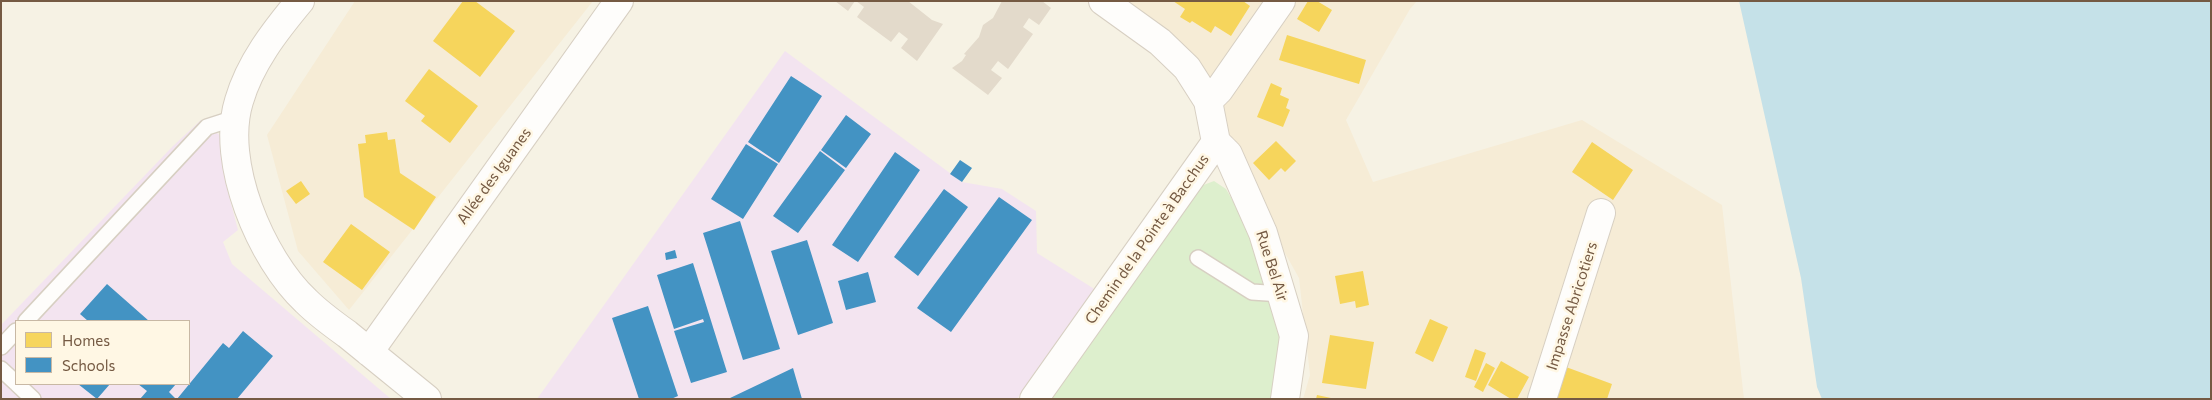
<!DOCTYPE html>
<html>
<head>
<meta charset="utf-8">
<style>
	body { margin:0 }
	#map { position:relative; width:2212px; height:400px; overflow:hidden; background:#f6f2e4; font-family:Commissioner,sans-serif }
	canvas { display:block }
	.frame { position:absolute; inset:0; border:2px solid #755a43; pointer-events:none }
	.legend { position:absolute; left:15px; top:320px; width:175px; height:65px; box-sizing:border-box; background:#fff7e4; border:1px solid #c8b8a4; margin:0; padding:6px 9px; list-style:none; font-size:15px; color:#755a43 }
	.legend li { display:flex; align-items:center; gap:10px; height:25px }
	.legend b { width:25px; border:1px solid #c8b8a4 }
</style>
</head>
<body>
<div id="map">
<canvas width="2212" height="400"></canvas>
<div class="frame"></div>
<ul class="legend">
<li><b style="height:14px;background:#f6d55c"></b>Homes</li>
<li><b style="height:14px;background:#4393c3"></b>Schools</li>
</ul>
</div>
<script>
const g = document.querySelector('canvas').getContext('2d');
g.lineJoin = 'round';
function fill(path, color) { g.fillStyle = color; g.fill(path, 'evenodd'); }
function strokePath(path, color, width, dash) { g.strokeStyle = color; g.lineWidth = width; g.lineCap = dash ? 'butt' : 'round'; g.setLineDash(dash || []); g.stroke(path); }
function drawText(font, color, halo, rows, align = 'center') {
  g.font = font + ' Commissioner,sans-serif'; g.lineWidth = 5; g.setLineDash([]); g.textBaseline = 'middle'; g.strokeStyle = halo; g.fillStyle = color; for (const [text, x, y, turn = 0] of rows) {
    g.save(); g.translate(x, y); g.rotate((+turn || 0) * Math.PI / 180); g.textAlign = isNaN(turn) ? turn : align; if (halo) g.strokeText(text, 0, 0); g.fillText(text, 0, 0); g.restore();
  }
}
const residential = new Path2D(`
	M355,1H593L349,310L298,251L267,135Z
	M1107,1H1417L1410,9L1346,120L1373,182L1582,120L1722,205L1744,399H1303L1310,375L1299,278L1232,159L1207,84Z`);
const education = new Path2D(`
	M785,51L962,182L1002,189L1036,211L1037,253L1096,290L1017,399H537Z
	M201,120L222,137L227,188L238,230L223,242L232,264L391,399H1V325L173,146ZM16,321H189V384H16Z`);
const green = new Path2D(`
	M1214,181L1226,189L1252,234L1285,351L1280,399H1047L1201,186Z`);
const water = new Path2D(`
	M1739,1H2211V399H1822L1817,387L1801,278Z`);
const homes = new Path2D(`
	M463,1H475L515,31L480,77L433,41Z
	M1173,1H1243L1250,6L1231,36L1215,26L1211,33L1192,21L1190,23L1180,17L1185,9Z
	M1308,1H1317L1332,10L1319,32L1297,19Z
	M1287,35L1366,60L1359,84L1279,60Z
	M429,69L478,106L450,143L421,121L425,116L405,101Z
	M1271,83L1282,88L1280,95L1289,99L1286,108L1290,110L1283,127L1257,117Z
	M387,132L388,140L395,139L400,173L436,197L414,230L364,197L358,144L366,143L365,135Z
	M1276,141L1296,161L1285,172L1281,168L1269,180L1253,163Z
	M1592,142L1633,170L1613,200L1572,172Z
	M301,181L310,194L296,204L286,191Z
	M351,224L390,252L362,290L323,262Z
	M1363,271L1369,305L1356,308L1355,301L1340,304L1335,276Z
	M1430,319L1448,327L1433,362L1415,353Z
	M1330,335L1374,342L1366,389L1322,383Z
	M1475,349L1486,353L1476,381L1465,377Z
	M1501,361L1529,377L1517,399H1511L1488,385Z
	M1486,363L1495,368L1483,392L1474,387Z
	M1566,367L1612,384L1607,399H1555Z
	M1317,395L1331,398V399H1316Z`);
const schools = new Path2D(`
	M791,76L822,96L779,163L748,142Z
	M846,115L871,134L846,168L821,150Z
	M746,144L778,164L743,219L711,199Z
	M820,151L845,170L798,233L773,216Z
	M895,152L920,170L858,262L832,245Z
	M960,160L972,168L962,182L950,174Z
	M944,189L968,207L918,276L894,257Z
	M999,197L1032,220L951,332L917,308Z
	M740,221L780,349L743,360L703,233Z
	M807,240L833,323L798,335L771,251Z
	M675,250L677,258L666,260L665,253Z
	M693,263L727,372L691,383L674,331L704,322L703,319L674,329L657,275Z
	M868,272L876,302L846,310L838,281Z
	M107,284L149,321H88L80,314Z
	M648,306L678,396L671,399H639L612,318Z
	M243,331L273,356L237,399H177L223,343L229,348Z
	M793,368L802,399H728Z
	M78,384H110L97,399Z
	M138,384H176L169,392L176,399H140L147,391Z`);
const building = new Path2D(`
	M835,1H855L848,11Z
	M856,1H908L932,20L943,24L917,61L901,48L908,39L899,32L891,42L857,17L864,7Z
	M1002,1H1042L1051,8L1039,25L1029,18L1023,27L1033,34L1008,69L998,61L991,70L1002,78L988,95L952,68L962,61L966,55L964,54L979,37L983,25L993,18Z`);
const service = new Path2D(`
	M1198,258L1252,292L1282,294
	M26,321L207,127L235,118
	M1,347L16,331
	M1,369L16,383
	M17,384L33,399`);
const minor = new Path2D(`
	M300,1C275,31 250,63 239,101C220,162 261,259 306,301C318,313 333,324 347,334C374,356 400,377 427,399
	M1103,1L1160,42L1187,68L1208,101
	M1216,142L1228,154L1263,233L1294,336L1285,399
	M369,352L619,1
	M1034,399L1216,142L1208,101L1219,90L1281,1
	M1542,399L1601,213`);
const streetNames = [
	["Allée des Iguanes",494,176,-54],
	["Chemin de la Pointe à Bacchus",1147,239,-55],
	["Rue Bel Air",1272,266,72],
	["Impasse Abricotiers",1572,306,-72]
];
fill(residential, '#f6ecd6');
fill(education, '#f3e4f0');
fill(green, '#ddefcd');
fill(water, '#c5e1e8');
fill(homes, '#f6d55c');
fill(schools, '#4393c3');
fill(building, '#e3dacb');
strokePath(service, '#d7cfc2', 18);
strokePath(minor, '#d7cfc2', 30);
strokePath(service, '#fefdfb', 15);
strokePath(minor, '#fefdfb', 28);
drawText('15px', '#755a43', '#fff7e4', streetNames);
</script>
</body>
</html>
